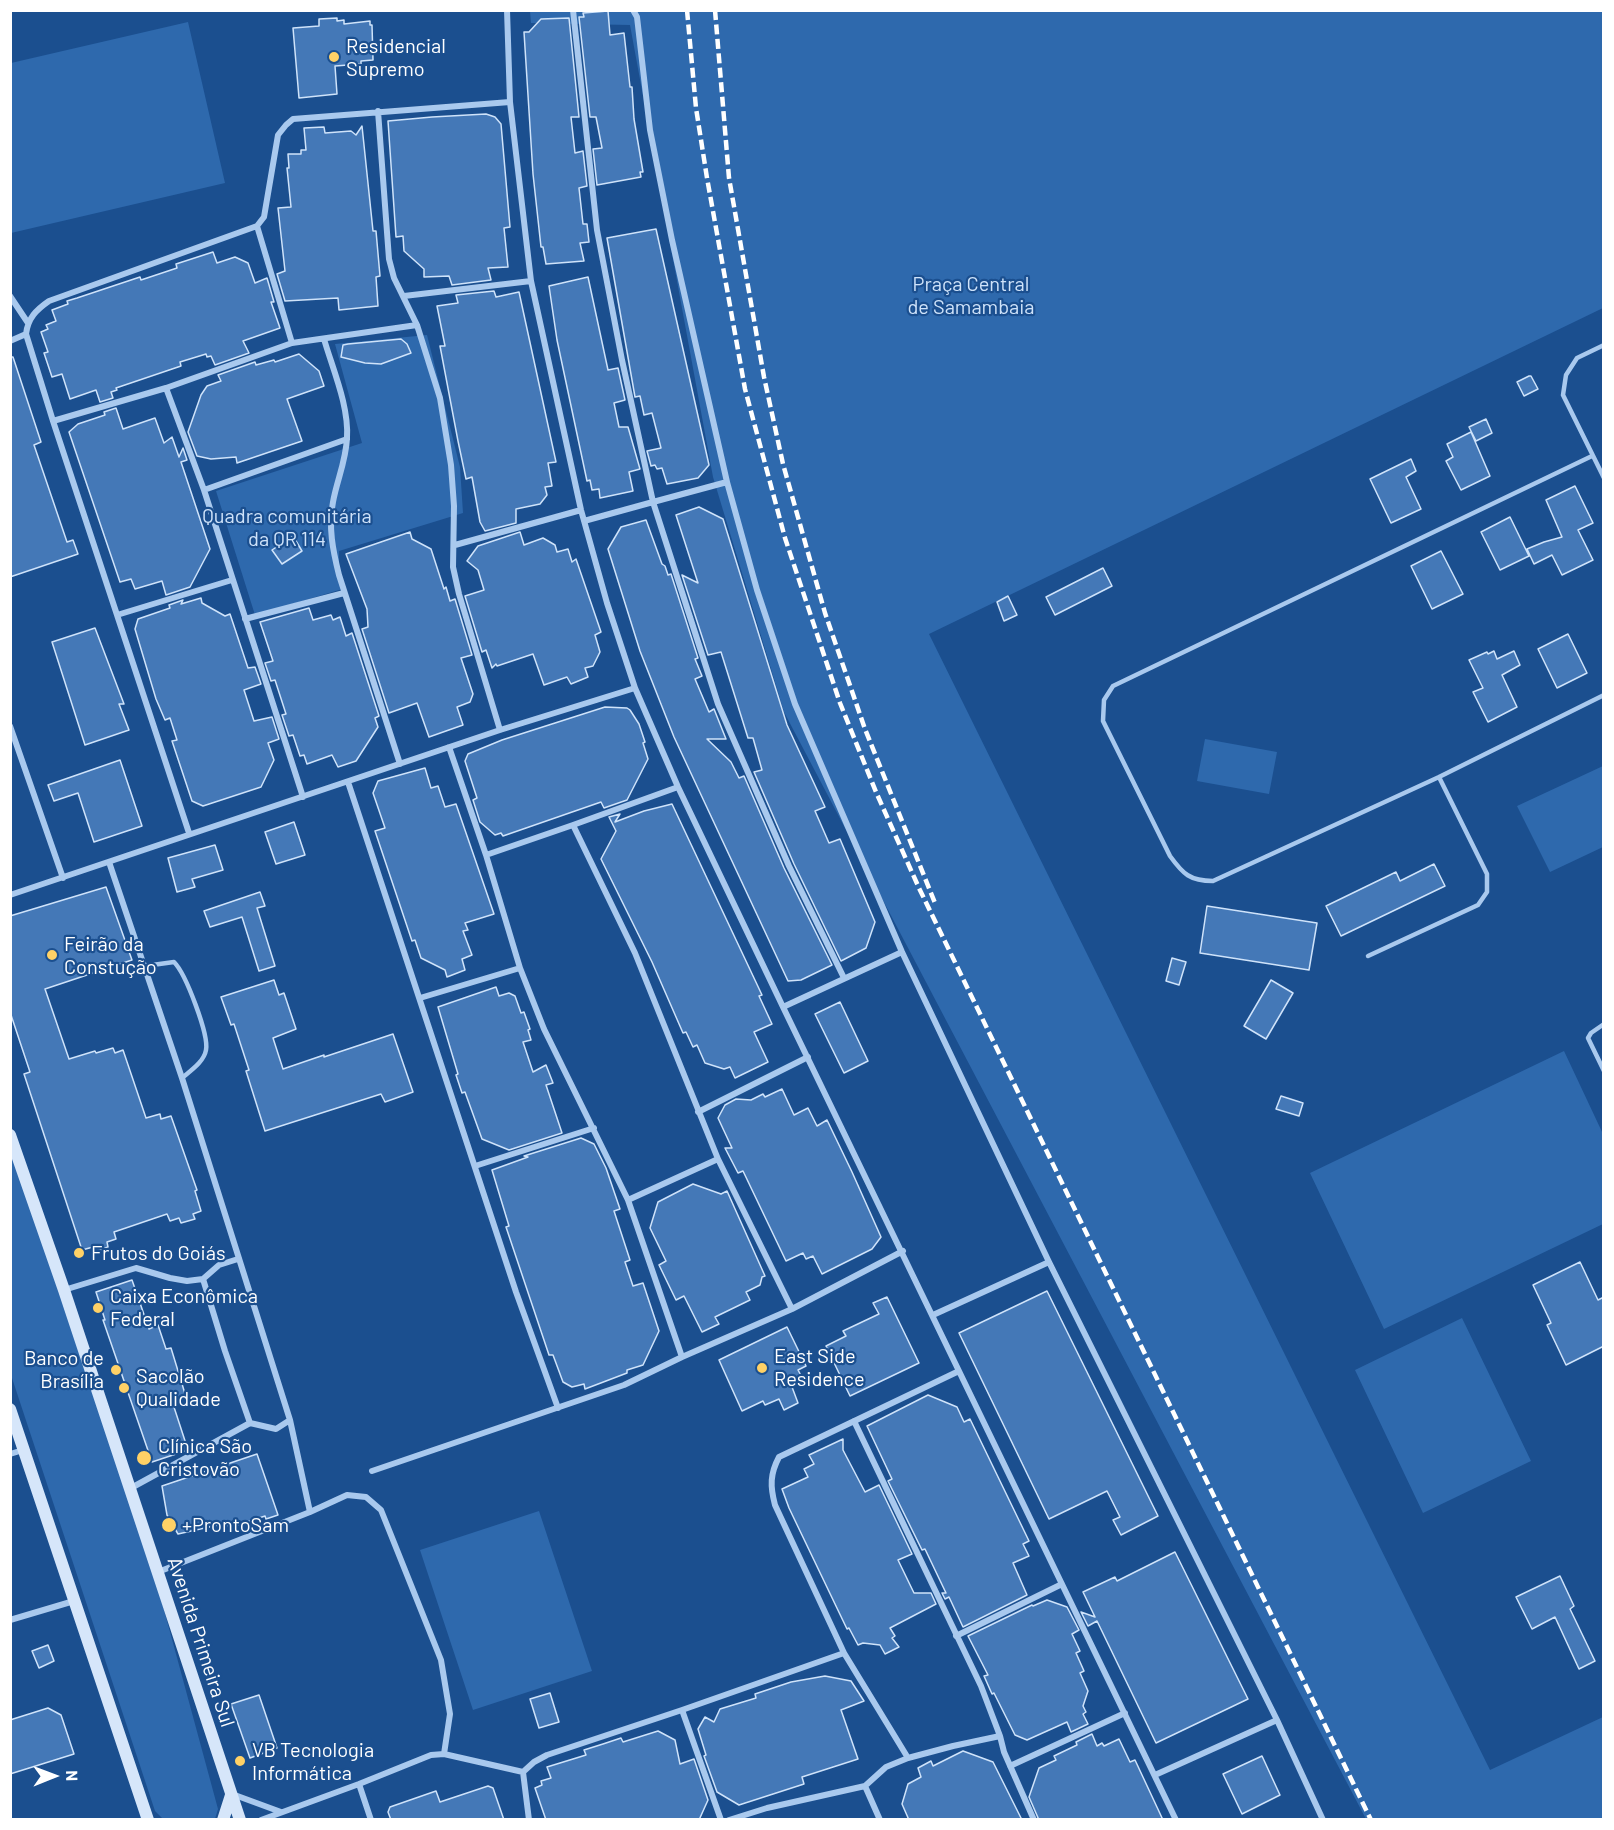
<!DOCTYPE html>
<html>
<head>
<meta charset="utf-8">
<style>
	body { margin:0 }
	#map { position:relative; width:1614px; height:1830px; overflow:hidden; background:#1b4f8f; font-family:Barlow,sans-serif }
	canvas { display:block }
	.frame { position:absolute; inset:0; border:12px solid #fff; pointer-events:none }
	.north { position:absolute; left:24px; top:1746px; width:60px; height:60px; -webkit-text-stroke:4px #1b4f8f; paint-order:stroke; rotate:89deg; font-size:16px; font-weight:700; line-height:24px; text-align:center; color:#fff }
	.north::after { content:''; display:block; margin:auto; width:21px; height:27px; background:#fff; clip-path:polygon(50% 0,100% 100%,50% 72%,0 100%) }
</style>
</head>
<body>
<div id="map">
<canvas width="1614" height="1830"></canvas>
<div class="frame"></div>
<div class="north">N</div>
</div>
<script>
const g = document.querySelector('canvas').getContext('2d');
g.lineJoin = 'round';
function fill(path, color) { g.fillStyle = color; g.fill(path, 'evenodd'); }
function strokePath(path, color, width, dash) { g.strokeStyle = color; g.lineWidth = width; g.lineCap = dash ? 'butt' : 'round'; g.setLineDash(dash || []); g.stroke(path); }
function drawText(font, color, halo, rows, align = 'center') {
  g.font = font + ' Barlow,sans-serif'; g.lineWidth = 4.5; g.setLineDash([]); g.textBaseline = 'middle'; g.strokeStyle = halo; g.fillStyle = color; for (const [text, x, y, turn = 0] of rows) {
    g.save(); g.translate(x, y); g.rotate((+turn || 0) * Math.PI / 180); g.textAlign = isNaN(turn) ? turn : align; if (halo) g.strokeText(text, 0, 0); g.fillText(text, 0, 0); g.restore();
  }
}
const green = new Path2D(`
	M530,11H1603V308L929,634L1490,1770L1603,1717V1819H1366L784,712L713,477L630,25L531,23Z
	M188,22L225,183L11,233V63Z
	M427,335L460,467L463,513L339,551V575L346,588L255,615L216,491L362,443L335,344Z
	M1205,739L1277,752L1269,794L1197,781Z
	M1603,766V847L1550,872L1517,806Z
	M1564,1051L1603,1134V1224L1384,1329L1310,1173Z
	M10,1141L131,1488L218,1809L215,1819H163L155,1811L11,1375Z
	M1462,1318L1531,1461L1423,1513L1355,1370Z
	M539,1511L592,1671L473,1710L420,1550Z`);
const building = new Path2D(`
	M608,11L610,35L624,33L630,87H632L634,119L643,172H640L641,177L597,185L593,149L602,148L596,117H590L579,17H584L583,13Z
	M337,18V21L344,20V24L370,21V25H372L373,60L361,61V64L335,66L337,94L299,98L293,28L319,26V19Z
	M569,18L579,117H571L575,153L583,151L587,186L579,188L583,224H587L589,242L580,243L584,261L546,264L543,247H541L533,174L524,32H529L541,19Z
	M486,114L495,117L501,124L510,227L504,228L508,267L488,268L491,280L452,285L449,276L424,277V269L404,251L403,236L396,237L388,121L432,117Z
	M362,126L373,231H376L380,276L376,277L378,306L339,310L338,298L285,301L277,274L285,271L278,208L291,207L287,168H289L288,154H301V150H306L304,128L324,127L325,133L351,131L356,135Z
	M656,229L709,465L698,478L667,484L662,468L657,469L655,465L651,466L647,451L661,448L652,413L644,415L640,396L635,397L607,238Z
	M213,252L217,263L235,257L248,263L255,283L267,278L274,302H271L280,328L243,341L249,353L215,365L211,356L207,357L206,354L180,362L181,366L116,388L117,390L111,392L113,398L100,402L96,390L70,399L62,374L52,377L44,353L48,352L41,332L48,329L46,325L56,321L52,310L68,304L67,301L77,298L140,277L141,280L177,268L176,264Z
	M588,277L608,370L618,368L625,400L614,403L619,427H628L640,469L629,472L633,491L600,498L599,489L592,490L590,480L587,481L557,340L549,286Z
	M494,291L496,297L519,292L556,462L548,463L552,486L545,487L547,495L540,504L516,509V523L485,531L480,522L472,477L466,479L458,441L440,346H445L437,306L458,303L456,295Z
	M401,339L407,344L411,353L381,364L365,363L341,357L343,345L348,344Z
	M299,354L319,371L324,386L287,399L302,441L237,463L236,457L211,459L197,456L188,432L201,395L207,386L221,381L218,375L255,362L256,365L274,360L275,362Z
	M10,357H13L41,442L34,445L67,542L73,540L78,554L10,577Z
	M1529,376H1531L1538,389L1524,396L1517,382Z
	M116,408L123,429L155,418L164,443L172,437L179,457L183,448L187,460L181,462L210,549L190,587L166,595L162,581L135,589L131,579L120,582L69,432L78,424L105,415L104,412Z
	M1486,419L1492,433L1476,441L1469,427Z
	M1471,432L1490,476L1461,490L1446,461L1453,457L1447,444Z
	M1411,459L1416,471L1406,477L1421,509L1391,523L1370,479Z
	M1575,486L1593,523L1578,530L1593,560L1562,575L1552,555L1534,564L1527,549L1544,542L1562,537L1546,500Z
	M699,507L723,519L787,725L825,807L815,811L829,843L840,839L875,922L866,948L841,961L794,864L754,772L762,770L753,738H748L721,652L708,655L682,575L698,583L676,515Z
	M1510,517L1529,556L1500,570L1481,532Z
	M646,520L662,564L665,566L668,575L671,574L698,658L695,659L702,676L695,679L709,712L714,709L726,739H707L731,762L739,778L744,776L784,868L832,965L801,980L788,981L674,737L640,651L608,549L621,527Z
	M410,532L412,539L431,549L444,589L446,587L450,601L455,599L472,655L461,658L473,694L470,702L457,707L463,725L429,737L417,703L389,713L362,629L368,627L367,609L346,554Z
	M520,532L524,545L543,538L555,545L557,552L568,549L572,562L576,559L601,632L595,635L600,652L593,666L585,668L588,677L571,684L567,677L544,685L533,654L497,666L496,664L492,668L486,650L482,652L465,596L484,590L478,570L467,561L478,546Z
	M293,536L302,551L282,564L272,550Z
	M1441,551L1463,594L1432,609L1411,566Z
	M1103,568L1112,586L1055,615L1046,597Z
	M1008,596L1017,615L1004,621L997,602Z
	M201,598L202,603L225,616L230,614L248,668L255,667L261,684L244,690L254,721L272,717L279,739L268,743L274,760L261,787L203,806L192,801L172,741L177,740L170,718L165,720L156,699L135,629L138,619L170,608L169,605L183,600L181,604Z
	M309,608L313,620L331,615L333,620L340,617L346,636L352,633L379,716L375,718L378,727L356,761L338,767L332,755L307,764L304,755L300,756L293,735L289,736L282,715L286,714L275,680L271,681L265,663L273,661L260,622Z
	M95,628L124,704H119L129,730L85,745L52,642Z
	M1568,634L1587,673L1557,688L1538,649Z
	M1494,651L1497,659L1514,651L1520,665L1502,675L1517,707L1488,722L1473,692L1483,688L1469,660L1487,652L1488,654Z
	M605,707L627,708L630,710L639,724L645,742L643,743L648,759L627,800L604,808L601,802L503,836L501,833L495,835L480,822L473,800L477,798L465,761L468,754L502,740Z
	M120,760L142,826L94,842L78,793L54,801L48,785Z
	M425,768L431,788L438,786L445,807L456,804L494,914L465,923L468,930L463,931L472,955L462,959L465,970L447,977L445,970L421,958L415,940L412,941L375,831L385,828L373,793L378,781Z
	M672,804L762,995L759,996L772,1024L754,1032L768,1062L735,1078L730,1067L724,1069L705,1063L697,1045L693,1047L686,1032L683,1033L652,962L601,859L616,831L609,817L620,814L615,822L644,811Z
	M294,822L305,855L276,864L265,832Z
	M215,845L223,870L192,879L195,887L177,892L168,858Z
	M1434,864L1445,886L1341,936L1326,906L1396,872L1400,881Z
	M106,887L132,960L45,989L69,1059L95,1051L96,1053L113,1048L115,1053L123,1050L146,1118L160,1114L161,1119L171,1116L197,1190L195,1191L201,1211L193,1214L195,1219L181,1223L179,1218L170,1221L167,1214L114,1232L116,1239L107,1242L108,1247L95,1252L93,1247L82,1250L24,1074L30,1072L10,1012V916Z
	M260,892L265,906L257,908L275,966L259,971L242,917L210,927L204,911Z
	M1207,906L1317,923L1309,970L1200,953Z
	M1172,958L1186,962L1179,985L1166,981Z
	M274,980L279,995L284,993L296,1029L273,1038L283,1069L324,1055V1057L393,1034L413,1092L385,1102L381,1094L265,1131L246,1071L249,1070L234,1024L231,1025L221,997Z
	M1271,980L1293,993L1266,1039L1244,1026Z
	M496,987L499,996L509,993L515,996L521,1013L524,1012L530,1029L528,1030L531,1040L523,1042L533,1072L546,1065L553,1083L546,1085L562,1133L509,1150L482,1139L465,1092L462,1093L456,1075L458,1074L438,1007Z
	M840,1002L868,1061L844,1073L815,1014Z
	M782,1089L794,1115L808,1108L817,1126L827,1120L852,1172L881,1237L872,1249L822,1274L813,1256L806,1259L803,1253L786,1261L743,1171L738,1173L725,1148H732L718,1118L725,1105L736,1099L751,1100L763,1094L765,1097Z
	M1281,1096L1303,1103L1299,1116L1276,1109Z
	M581,1138L594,1144L606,1168L620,1209L614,1211L630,1260L625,1262L633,1286L643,1283L659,1331L643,1365L627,1370V1373L585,1389L584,1384L572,1387L563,1382L553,1355H549L506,1227L509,1226L492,1170L528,1157L524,1156Z
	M693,1184L721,1194L727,1191L765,1276L762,1277L760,1285L746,1292L750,1300L715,1317L719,1324L702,1332L684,1296L676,1300L659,1265L666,1261L650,1228L658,1202Z
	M1580,1262L1598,1300L1604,1297V1346L1566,1365L1547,1325L1551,1323L1533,1285Z
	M132,1280L149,1329L158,1325L166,1349L171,1348L186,1397L172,1401L188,1450L152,1462L103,1320H105L96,1292Z
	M1047,1291L1158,1516L1121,1535L1113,1520L1120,1517L1107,1491L1049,1519L959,1333Z
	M887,1297L919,1363L850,1396L826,1346L846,1336L843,1331L879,1314L873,1303Z
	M787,1327L806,1366L798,1370L804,1381L792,1387L798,1403L784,1410L779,1399L765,1405L763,1401L742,1411L719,1360Z
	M928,1395L957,1407L964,1422L970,1419L1029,1541L1023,1544L1029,1556L1013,1563L1027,1595L963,1627L949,1597L945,1599L942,1593H946L925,1549L922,1550L888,1481L892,1479L867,1426Z
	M843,1439V1450L865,1492L879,1485L912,1554L898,1560L914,1593H931L936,1604L890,1628L895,1636L892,1638L899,1647L885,1654L880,1645L863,1643L858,1645L849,1628L847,1629L789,1508L782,1489L808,1477L804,1469L814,1464L809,1455Z
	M257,1454L278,1515L266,1519L265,1516L229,1528L227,1523L178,1534L167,1515L162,1486Z
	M1175,1552L1248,1699L1156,1743L1097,1621L1088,1626L1081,1612L1095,1617L1083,1592L1115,1577L1117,1581Z
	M1560,1576L1574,1606L1570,1609L1595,1661L1579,1669L1555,1617L1532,1629L1516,1597Z
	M1047,1600L1067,1607L1079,1630L1072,1634L1080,1651L1076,1653L1084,1671L1080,1673L1088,1691L1083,1706L1086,1712L1083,1714L1088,1724L1071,1732L1067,1722L1027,1740L1015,1735L994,1693L992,1694L984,1676L988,1675L968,1636L1032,1605L1033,1606Z
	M48,1645L54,1661L39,1668L32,1651Z
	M825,1676L851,1681L864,1701L841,1710L858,1759L802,1777L804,1784L739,1805L717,1792L704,1756L706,1755L698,1729L705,1717L714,1722L720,1709L756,1698L755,1694L791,1682Z
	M550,1693L559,1722L539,1728L530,1699Z
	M259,1695L277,1748L250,1758L231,1704Z
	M48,1708L61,1715L74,1754L10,1774V1720Z
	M658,1731L675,1740L680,1764L694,1759L708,1800L699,1820H546L535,1788L542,1785L541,1781L551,1778L547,1767L586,1755L584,1750L603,1744L621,1738L623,1742Z
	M1092,1734L1097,1746L1102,1743L1104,1746L1119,1739L1130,1762L1135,1760L1163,1820H1039L1029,1797L1039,1768L1056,1760L1054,1756L1077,1745L1076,1742Z
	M963,1751L993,1762L1022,1820H909L902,1804L908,1784L921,1777L918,1768L931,1761L933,1766Z
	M1262,1756L1280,1795L1242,1814L1223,1774Z
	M488,1786L493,1788L504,1820H391L388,1812L390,1807L436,1791L440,1802Z`);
const lane = new Path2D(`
	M1604,345L1577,358L1566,375L1563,395L1604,478
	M1592,456L1113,686L1104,700L1103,721L1170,856C1183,874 1190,881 1213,881L1439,777L1604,695
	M1368,956L1478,905L1487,892V874L1439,777
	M145,966L174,962C186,974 209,1035 206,1050C204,1062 190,1071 182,1078
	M1604,1024L1591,1033L1588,1038L1604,1071`);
const street = new Path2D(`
	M507,10L510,102L531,281L581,510L607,603L635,688L678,787L783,1007L1176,1820
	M573,10L597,230L622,360L653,502L584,521
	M633,10L637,17L650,130L672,240L727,482L653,502L718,704L789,866L844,978
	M378,111L389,259L394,278L417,325L440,398L451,465L454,506L453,567L459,594L500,730
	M257,226L292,343
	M10,296L28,323
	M404,296L531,281
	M324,339C333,370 349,406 347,438C346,461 337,480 333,502C328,527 333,551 339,575L400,764
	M10,341L26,334
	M166,388L292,343L417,325
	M53,421L166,388L204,490L303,797
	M727,482L757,590L795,704L902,952L1049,1262L1277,1720
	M204,490L347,439
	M455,545L581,510
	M117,615L232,580
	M245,619L344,593
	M10,726L63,878
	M449,747L486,855L520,968L544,1029L628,1200L682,1357
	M348,782L516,1292L558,1408
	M573,825L678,787
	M189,833L53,421L26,334C28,318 36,310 49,301L257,226L264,217L278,135L286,125L293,119L510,102
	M486,855L573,825L635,953L718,1159L792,1309
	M109,862L182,1078L290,1420L310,1512L347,1495L366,1497L381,1510L441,1660L450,1714L444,1754
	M10,895L500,730L635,688
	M420,998L520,968
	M783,1007L902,952
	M698,1112L808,1057
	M475,1166L594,1128
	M628,1200L718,1159
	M238,1259L219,1265L203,1279L225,1351L250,1423L276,1429L290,1420
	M64,1290L136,1268L170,1278L187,1281L203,1279
	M933,1315L1049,1262
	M854,1421L981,1686L1000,1736
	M10,1454L23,1450
	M372,1471L624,1385L682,1357L792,1309L903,1251
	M131,1488L250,1423
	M158,1572L310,1512
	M10,1620L74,1601
	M956,1636L1062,1584
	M844,1653L908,1758L886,1767L865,1786
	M682,1710L721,1820
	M908,1758L953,1746L1000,1736L1004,1752L1034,1820
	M1010,1766L1125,1713
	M1155,1775L1277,1720L1323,1820
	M359,1784L371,1820
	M232,1794L281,1812
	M261,1820L359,1784L431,1755L444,1754L523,1772
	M529,1820L523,1772L534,1762L547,1755L682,1710L844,1653L775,1505C770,1486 770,1474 779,1457L959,1371
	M729,1820L767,1808L865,1786L880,1820`);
const secondary = new Path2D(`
	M10,1135L64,1290L240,1820
	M10,1409L148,1820
	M223,1820L231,1795`);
const rail = new Path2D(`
	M687,10L696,108L707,178L745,389L785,538L840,703L876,792L919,888L1371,1820
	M715,10L729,178L764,377L783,464L825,613L865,729L935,903`);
const markers = [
	[334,57,6,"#ffd166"],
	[52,955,6,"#ffd166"],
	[79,1253,6,"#ffd166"],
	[98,1308,6,"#ffd166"],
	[762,1368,6,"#ffd166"],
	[116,1370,6,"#ffd166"],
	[124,1388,6,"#ffd166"],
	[144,1458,8,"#ffd166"],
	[169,1525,8,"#ffd166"],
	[240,1761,6,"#ffd166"]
];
const poiNames = [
	["Residencial",346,46],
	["Supremo",346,69],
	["Feirão da",64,944],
	["Constução",64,967],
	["Frutos do Goiás",91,1253],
	["Caixa Econômica",110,1296],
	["Federal",110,1319],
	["East Side",774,1356],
	["Residence",774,1379],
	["Banco de",104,1358,"right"],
	["Brasília",104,1381,"right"],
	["Sacolão",136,1376],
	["Qualidade",136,1399],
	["Clínica São",158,1446],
	["Cristovão",158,1469],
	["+ProntoSam",182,1525],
	["VB Tecnologia",252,1750],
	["Informática",252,1773]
];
const parkNames = [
	["Praça Central",971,284],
	["de Samambaia",971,307],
	["Quadra comunitária",287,516],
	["da QR 114",287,539]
];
const streetNames = [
	["Avenida Primeira Sul",201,1642,72]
];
fill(green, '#2e69ad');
fill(building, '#4478b7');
strokePath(building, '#cfe3fa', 1.5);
strokePath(lane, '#a9c9ee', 4.5);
strokePath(street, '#a9c9ee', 6);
strokePath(secondary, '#d6e6fa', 12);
strokePath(rail, '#fff', 4.5, [10, 4.5]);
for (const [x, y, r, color] of markers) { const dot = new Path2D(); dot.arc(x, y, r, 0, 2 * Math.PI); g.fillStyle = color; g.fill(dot); strokePath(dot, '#1b4f8f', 2); }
drawText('20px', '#fff', '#1b4f8f', poiNames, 'left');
drawText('20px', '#cfe3fa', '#1b4f8f', parkNames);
drawText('20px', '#fff', '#1b4f8f', streetNames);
</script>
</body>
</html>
